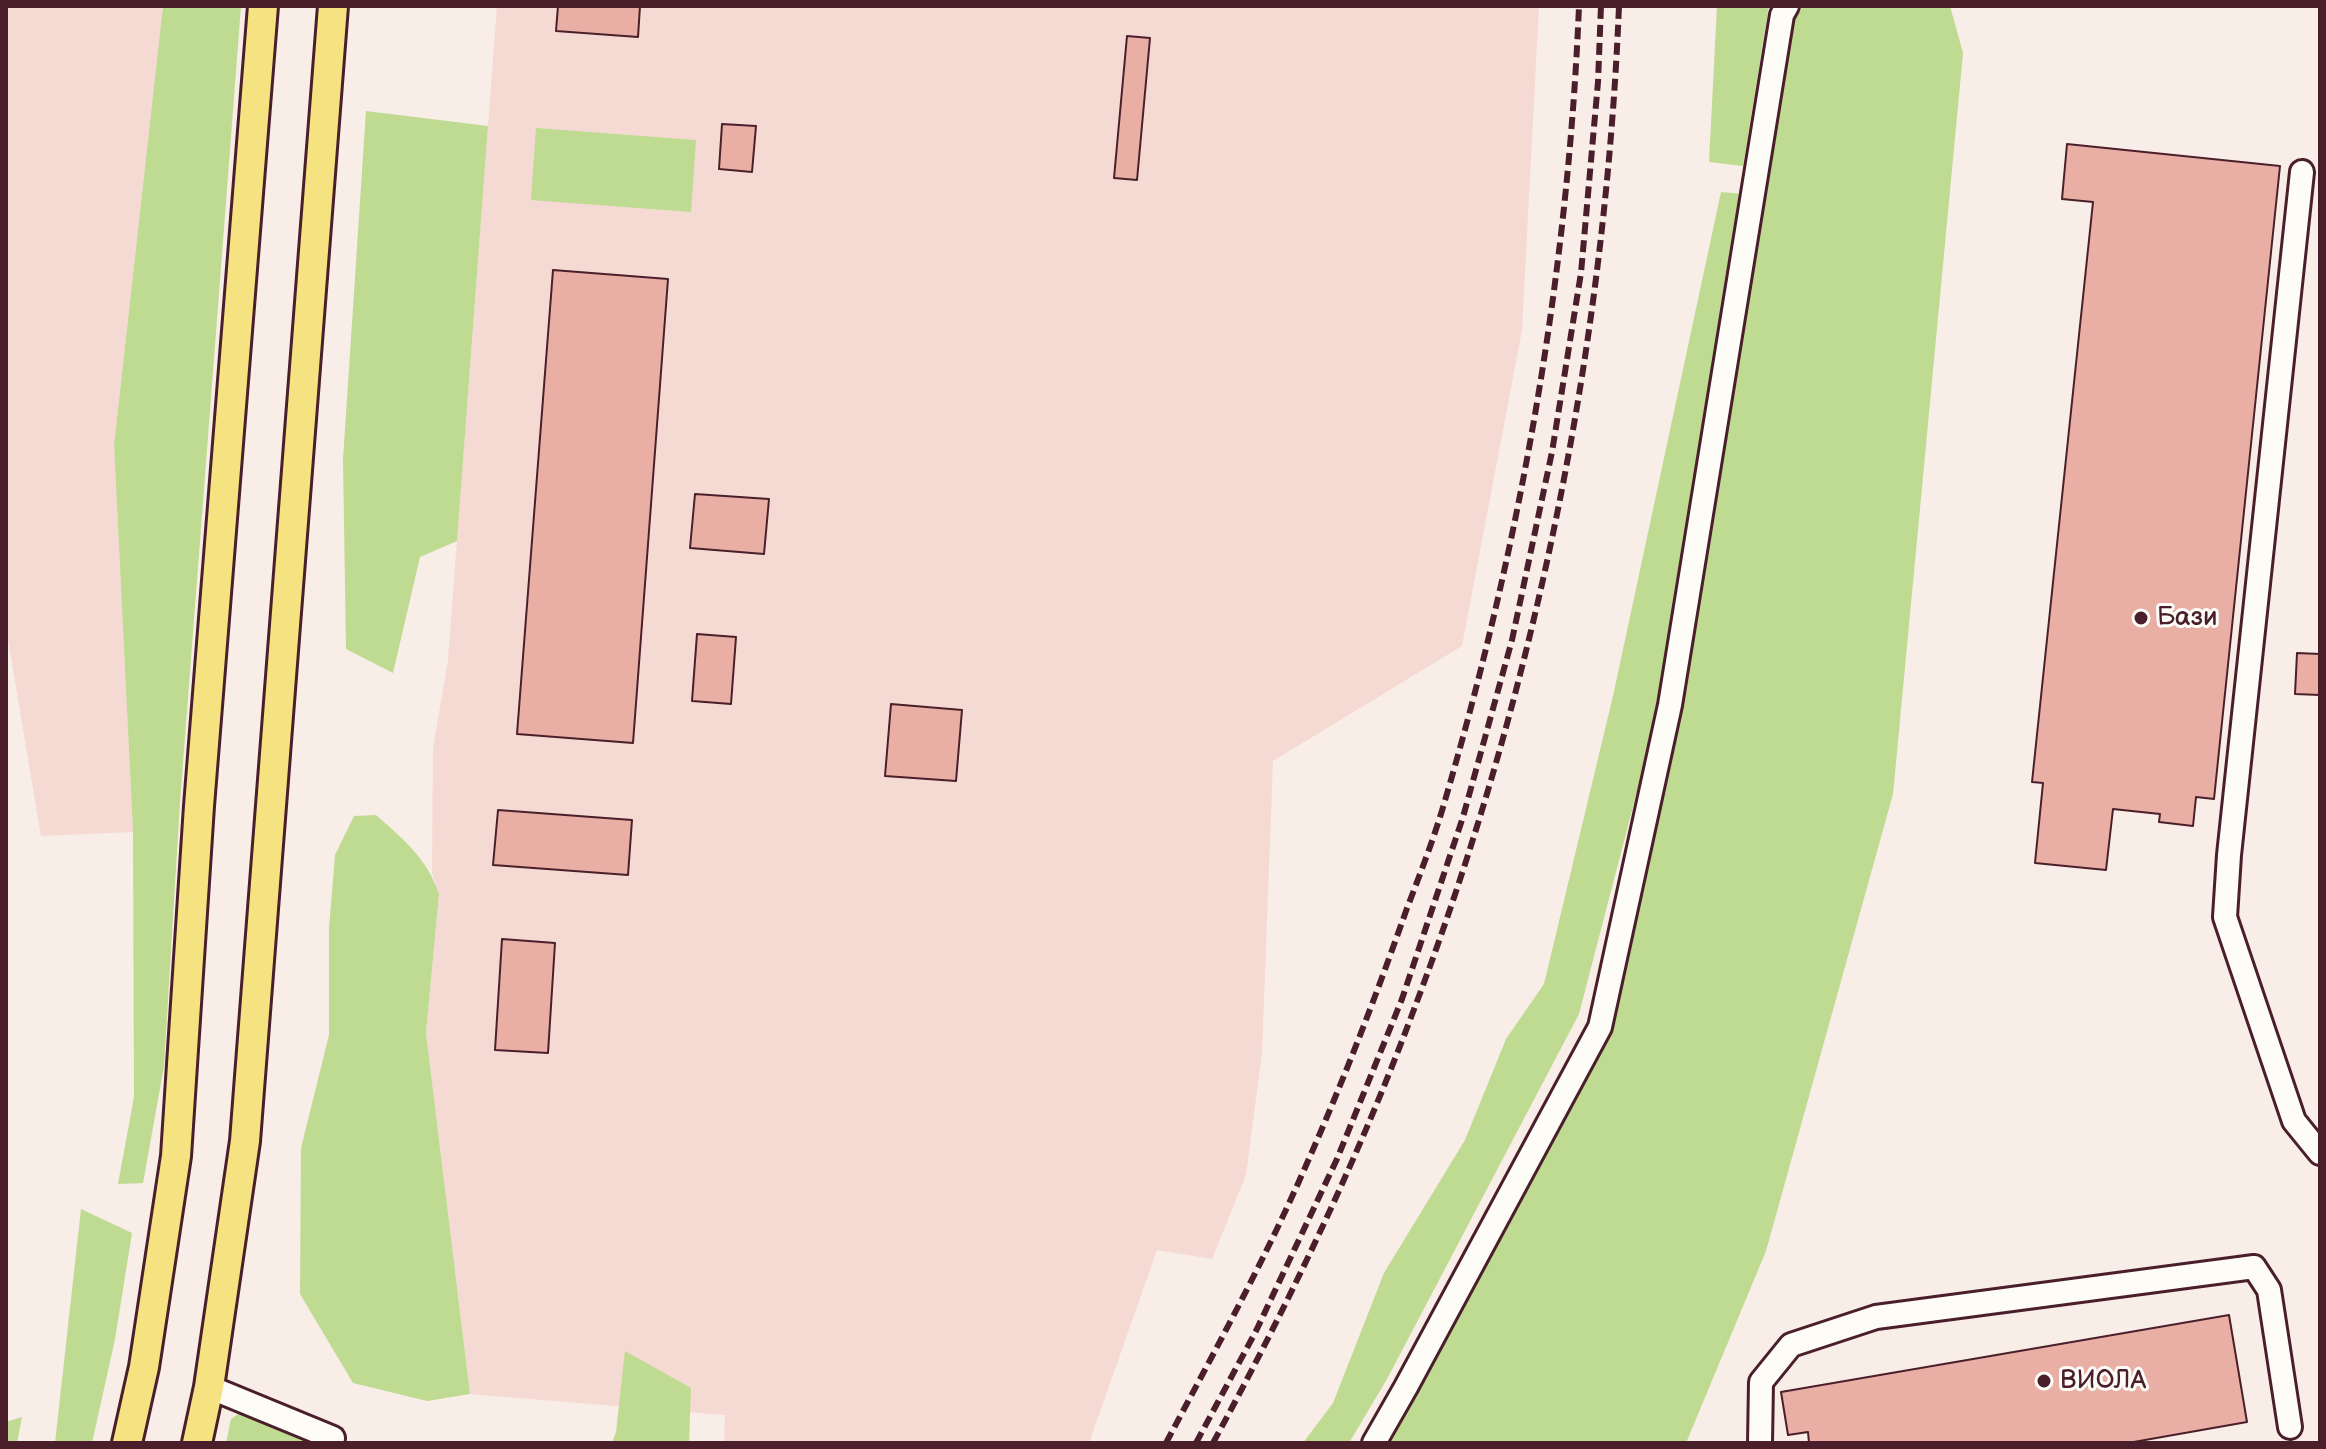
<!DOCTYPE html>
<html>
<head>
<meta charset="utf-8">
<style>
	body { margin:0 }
	#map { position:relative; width:2326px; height:1449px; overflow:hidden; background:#f9ede7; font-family:"Balsamiq Sans",sans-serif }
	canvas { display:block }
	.frame { position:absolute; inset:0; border:8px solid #4a1f2b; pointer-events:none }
</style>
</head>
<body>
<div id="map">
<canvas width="2326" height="1449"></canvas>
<div class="frame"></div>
</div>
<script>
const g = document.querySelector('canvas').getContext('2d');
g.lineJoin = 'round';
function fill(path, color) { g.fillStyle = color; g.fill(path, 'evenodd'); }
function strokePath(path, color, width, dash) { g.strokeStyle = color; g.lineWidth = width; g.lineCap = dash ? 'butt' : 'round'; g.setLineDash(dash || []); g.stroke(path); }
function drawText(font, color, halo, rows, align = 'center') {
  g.font = font + ' "Balsamiq Sans",sans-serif'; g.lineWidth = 6; g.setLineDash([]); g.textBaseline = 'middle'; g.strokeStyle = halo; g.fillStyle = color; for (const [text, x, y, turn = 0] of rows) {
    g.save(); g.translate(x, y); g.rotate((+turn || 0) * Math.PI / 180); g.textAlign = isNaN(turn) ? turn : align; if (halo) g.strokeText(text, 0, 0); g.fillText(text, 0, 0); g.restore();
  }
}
const built = new Path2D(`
	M6,6H163L114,445L133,832L41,836L6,628Z
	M497,6H1539L1522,330L1462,646L1273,761L1262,1053L1246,1175L1212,1259L1157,1250L1089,1443H724L725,1415L470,1394L426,1033L439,894L432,873L433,748L448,660Z`);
const green = new Path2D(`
	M163,6H241L180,802L164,1066L143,1183L118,1184L134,1097L133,832L114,445Z
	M1717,6H1769L1743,166L1709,162Z
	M1803,6H1950L1963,53L1893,794L1766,1251L1686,1443H1387L1416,1395L1613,1031L1677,707L1794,21Z
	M366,111L488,126L457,541L420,557L393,673L346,649L343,459Z
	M536,128L696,140L691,212L531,200Z
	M1721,192L1743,194L1661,699L1579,1014L1387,1379L1349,1443H1303L1333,1403L1384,1273L1465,1140L1506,1039L1544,984L1613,696Z
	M376,815C403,839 427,858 439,894L426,1033L470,1394L427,1401L353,1383L300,1294L301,1148L329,1035V928L335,855L354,816Z
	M81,1209L132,1233L115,1339L92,1443H55Z
	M625,1351L691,1388L689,1443H612L616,1432Z
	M241,1412L301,1430L308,1443H226L231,1419Z
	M22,1417L17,1443H6V1422Z`);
const building = new Path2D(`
	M558,6H640L638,37L556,31Z
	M1127,36L1150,38L1137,180L1114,178Z
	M722,124L756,126L752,172L719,169Z
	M2067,144L2280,166L2214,799L2196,797L2193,826L2159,822L2160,814L2113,809L2106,870L2035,863L2043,783L2032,782L2093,202L2062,199Z
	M553,270L668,279L633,743L517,734Z
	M695,494L769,499L764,554L690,548Z
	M697,634L736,637L731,704L692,701Z
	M2297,653L2320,654V695L2295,694Z
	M891,704L962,710L956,781L885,776Z
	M498,810L632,820L628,875L493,865Z
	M502,939L555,943L548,1053L495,1050Z
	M2229,1315L2247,1422L2128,1443H1809L1808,1432L1788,1435L1781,1392Z`);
const minor = new Path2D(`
	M2302,172L2229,855L2225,917L2294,1121L2320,1153
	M209,1387L333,1438L332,1443
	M1374,1443L1406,1387L1600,1027L1670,705L1782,15L1787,6
	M1760,1443L1761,1382L1791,1345L1876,1317L2254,1267L2269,1290L2290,1427`);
const major = new Path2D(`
	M127,1443L144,1367L176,1156L199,806L263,6
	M197,1443L209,1387L245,1141L333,6`);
const rail = new Path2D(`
	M1166,1443C1212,1356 1260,1269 1300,1179C1339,1092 1374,1002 1406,911C1420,874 1435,836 1446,797C1521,541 1568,273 1579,6
	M1196,1443L1256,1331L1337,1159L1402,999L1463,817L1512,640L1552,452L1581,273L1598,82L1601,6
	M1213,1443C1290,1301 1360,1155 1416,1004C1536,686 1605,345 1619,6`);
const markers = [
	[2141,618,8,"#4a1f2b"],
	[2044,1381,8,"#4a1f2b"]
];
const poiNames = [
	["Бази",2157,618],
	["ВИОЛА",2060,1381]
];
fill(built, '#f4dad3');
fill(green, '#bfda91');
fill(building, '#e9afa5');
strokePath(building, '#4a1f2b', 2);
strokePath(minor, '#4a1f2b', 28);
strokePath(major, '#4a1f2b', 34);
strokePath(minor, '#fdfcf7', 22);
strokePath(major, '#f5e382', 28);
strokePath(rail, '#4a1f2b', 6, [12, 6]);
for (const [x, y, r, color] of markers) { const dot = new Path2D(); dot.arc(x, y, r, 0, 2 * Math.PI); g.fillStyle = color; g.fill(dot); strokePath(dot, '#fdfcf7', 3); }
drawText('26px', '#4a1f2b', '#fdfcf7', poiNames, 'left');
</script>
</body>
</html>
